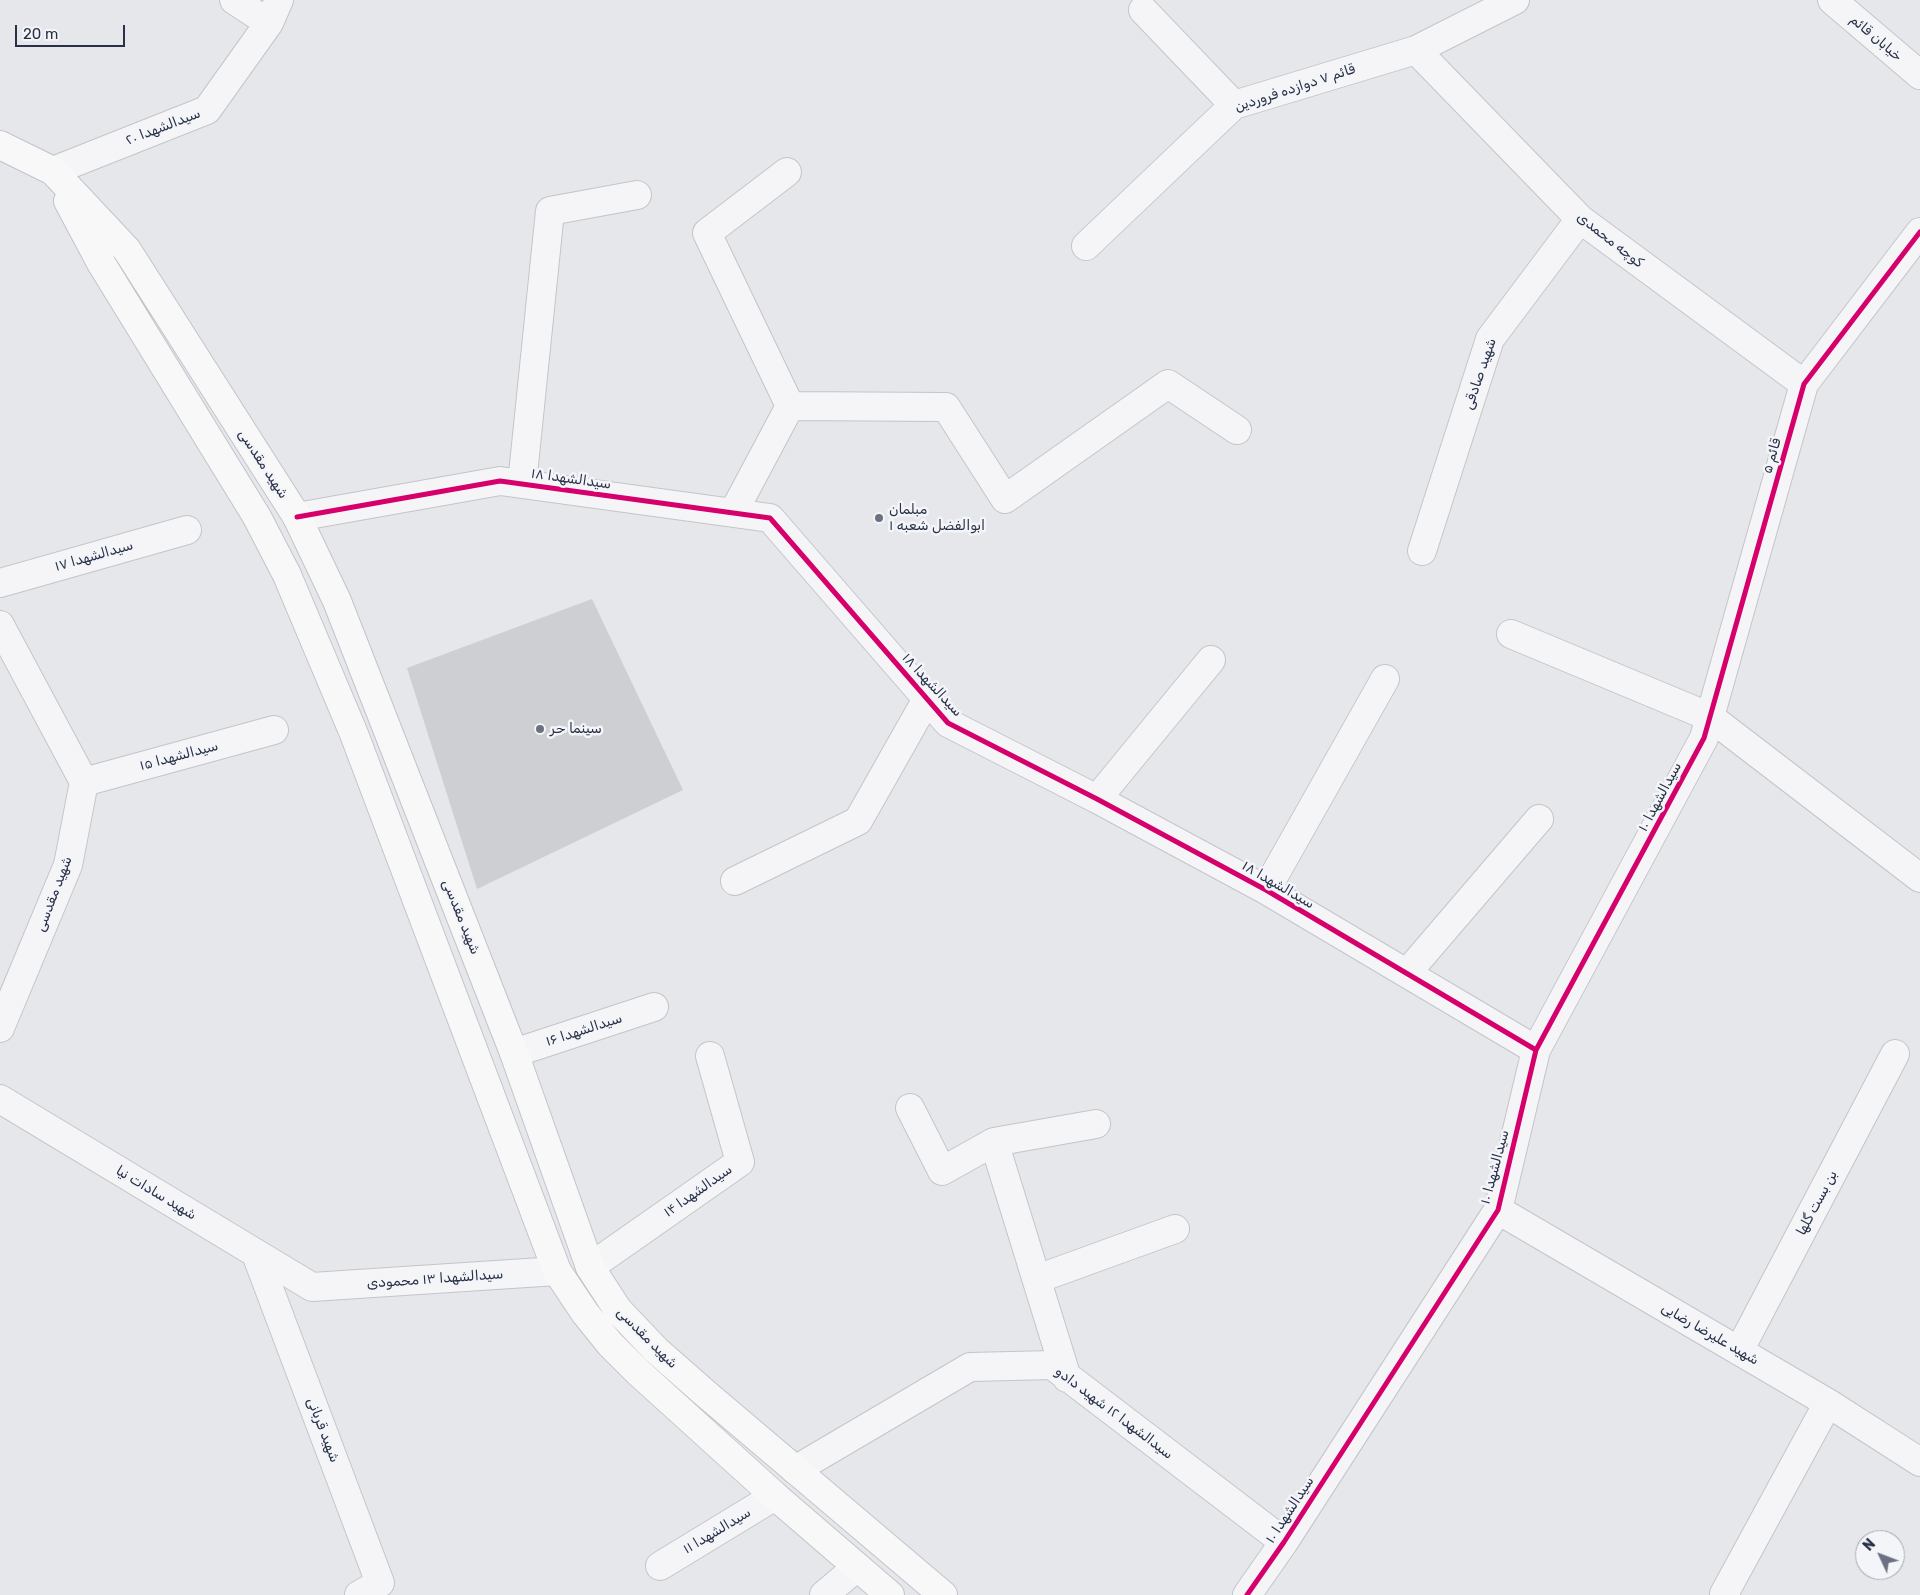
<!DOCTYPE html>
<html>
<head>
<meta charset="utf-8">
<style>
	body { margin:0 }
	#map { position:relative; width:1920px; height:1595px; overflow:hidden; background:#e5e7eb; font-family:Rubik,sans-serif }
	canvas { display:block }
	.north { position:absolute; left:1855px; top:1530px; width:50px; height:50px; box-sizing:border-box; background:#f3f5f9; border:1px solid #a2a7b2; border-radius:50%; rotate:313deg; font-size:14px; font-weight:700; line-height:20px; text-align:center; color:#293147 }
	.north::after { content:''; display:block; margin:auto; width:18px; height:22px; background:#6b7180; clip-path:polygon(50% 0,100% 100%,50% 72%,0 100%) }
	.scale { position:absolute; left:15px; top:25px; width:110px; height:22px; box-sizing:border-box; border:2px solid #293147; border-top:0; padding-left:6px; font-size:15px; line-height:18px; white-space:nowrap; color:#293147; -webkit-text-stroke:4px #f3f5f9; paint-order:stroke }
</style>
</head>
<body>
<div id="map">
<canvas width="1920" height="1595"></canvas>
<div class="north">N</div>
<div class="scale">20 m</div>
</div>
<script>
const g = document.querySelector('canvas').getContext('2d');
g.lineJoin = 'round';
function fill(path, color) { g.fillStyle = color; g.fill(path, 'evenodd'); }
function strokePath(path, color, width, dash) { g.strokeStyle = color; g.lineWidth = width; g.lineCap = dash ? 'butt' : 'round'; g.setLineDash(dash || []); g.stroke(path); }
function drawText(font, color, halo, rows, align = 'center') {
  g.font = font + ' Rubik,Vazirmatn,sans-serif'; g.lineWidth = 5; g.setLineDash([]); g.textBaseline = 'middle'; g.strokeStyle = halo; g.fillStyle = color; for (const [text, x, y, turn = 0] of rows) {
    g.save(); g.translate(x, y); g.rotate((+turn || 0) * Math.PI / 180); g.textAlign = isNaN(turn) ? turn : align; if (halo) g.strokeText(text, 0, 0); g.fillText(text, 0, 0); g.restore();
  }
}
const building = new Path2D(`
	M592,599L683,790L477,889L407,668Z`);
const minor = new Path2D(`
	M234,0L269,23
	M1832,0L1920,75
	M1143,10L1234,105
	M1416,50L1580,219L1804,384
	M53,171L207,110L269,23L279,0
	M787,172L707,233L790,406
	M1086,246L1234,105L1416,50L1515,0
	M522,484L550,211L637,195
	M733,513L790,406L946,407L1005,499L1168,384L1237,430
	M297,517L500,481L770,518L948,723L1097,799L1266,890L1536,1050
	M1422,551L1490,339L1580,219
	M0,583L187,530
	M0,625L84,782L68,865L0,1028
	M1511,634L1710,717L1920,878
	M84,782L274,730
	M1097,799L1211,660
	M735,881L858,821L927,699
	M1266,890L1385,679
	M1407,973L1539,819
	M514,1053L654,1007
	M0,1099L312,1287L557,1271
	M910,1108L942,1171L994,1142L1067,1378
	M994,1142L1096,1124
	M1498,1210L1828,1403L1920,1462
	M256,1254L380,1583L359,1595
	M590,1267L740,1162L710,1056
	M1037,1279L1175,1229
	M1739,1351L1895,1054
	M795,1470L970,1367L1052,1365L1284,1542
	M660,1566L775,1496
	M824,1595L857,1567
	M1247,1595L1284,1542L1498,1210L1536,1050L1704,738L1804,384L1920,232
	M1726,1595L1724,1594L1828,1403`);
const major = new Path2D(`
	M0,145L53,171L127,250L297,517L337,601L514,1053L590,1267L618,1310L656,1350L706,1394L943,1595
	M68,201L101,263L257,517L287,575L354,734L557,1271L585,1313L610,1344L638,1372L775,1496L890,1595`);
const cycleway = new Path2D(`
	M297,517L500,481L770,518L948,723L1097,799L1266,890L1536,1050
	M1247,1595L1284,1542L1498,1210L1536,1050L1704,738L1804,384L1920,232`);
const markers = [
	[879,518,5,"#6b7180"],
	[540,729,5,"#6b7180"]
];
const streetNames = [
	["خیابان قائم",1876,38,40],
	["قائم ۷ دوازده فروردین",1295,88,-18],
	["سیدالشهدا ۲۰",163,127,-21],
	["کوچه محمدی",1610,240,38],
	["شهید صادقی",1480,374,-71],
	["قائم ۵",1772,456,-74],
	["شهید مقدسی",263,464,57],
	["سیدالشهدا ۱۸",571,479,8],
	["سیدالشهدا ۱۷",94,556,-16],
	["سیدالشهدا ۱۸",932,685,47],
	["سیدالشهدا ۱۵",179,756,-15],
	["سیدالشهدا ۱۰",1660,797,-62],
	["سیدالشهدا ۱۸",1278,885,30],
	["شهید مقدسی",54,894,-69],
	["شهید مقدسی",461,917,68],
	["سیدالشهدا ۱۶",584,1030,-18],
	["سیدالشهدا ۱۰",1495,1167,-75],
	["سیدالشهدا ۱۴",698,1191,-35],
	["شهید سادات نیا",156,1193,31],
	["بن بست گلها",1817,1203,-62],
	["سیدالشهدا ۱۳ محمودی",435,1279,-4],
	["شهید علیرضا رضایی",1710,1334,30],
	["شهید مقدسی",647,1338,45],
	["سیدالشهدا ۱۲ شهید دادو",1114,1413,37],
	["شهید قربانی",323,1430,69],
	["سیدالشهدا ۱۰",1290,1510,-57],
	["سیدالشهدا ۱۱",717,1531,-31]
];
const poiNames = [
	["مبلمان",889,510],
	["ابوالفضل شعبه ۱",889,526],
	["سینما حر",550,729]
];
fill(building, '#cecfd3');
strokePath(minor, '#c3c5c9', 30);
strokePath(major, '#c1c4c9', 30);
strokePath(minor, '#f5f5f7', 28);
strokePath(major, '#f8f8f9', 28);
strokePath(cycleway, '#d6006c', 5);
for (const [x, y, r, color] of markers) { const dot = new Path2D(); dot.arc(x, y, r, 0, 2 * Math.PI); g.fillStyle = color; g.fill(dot); strokePath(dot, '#f3f5f9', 2); }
drawText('14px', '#293147', '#f3f5f9', streetNames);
drawText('14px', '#293147', '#f3f5f9', poiNames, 'left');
</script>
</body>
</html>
